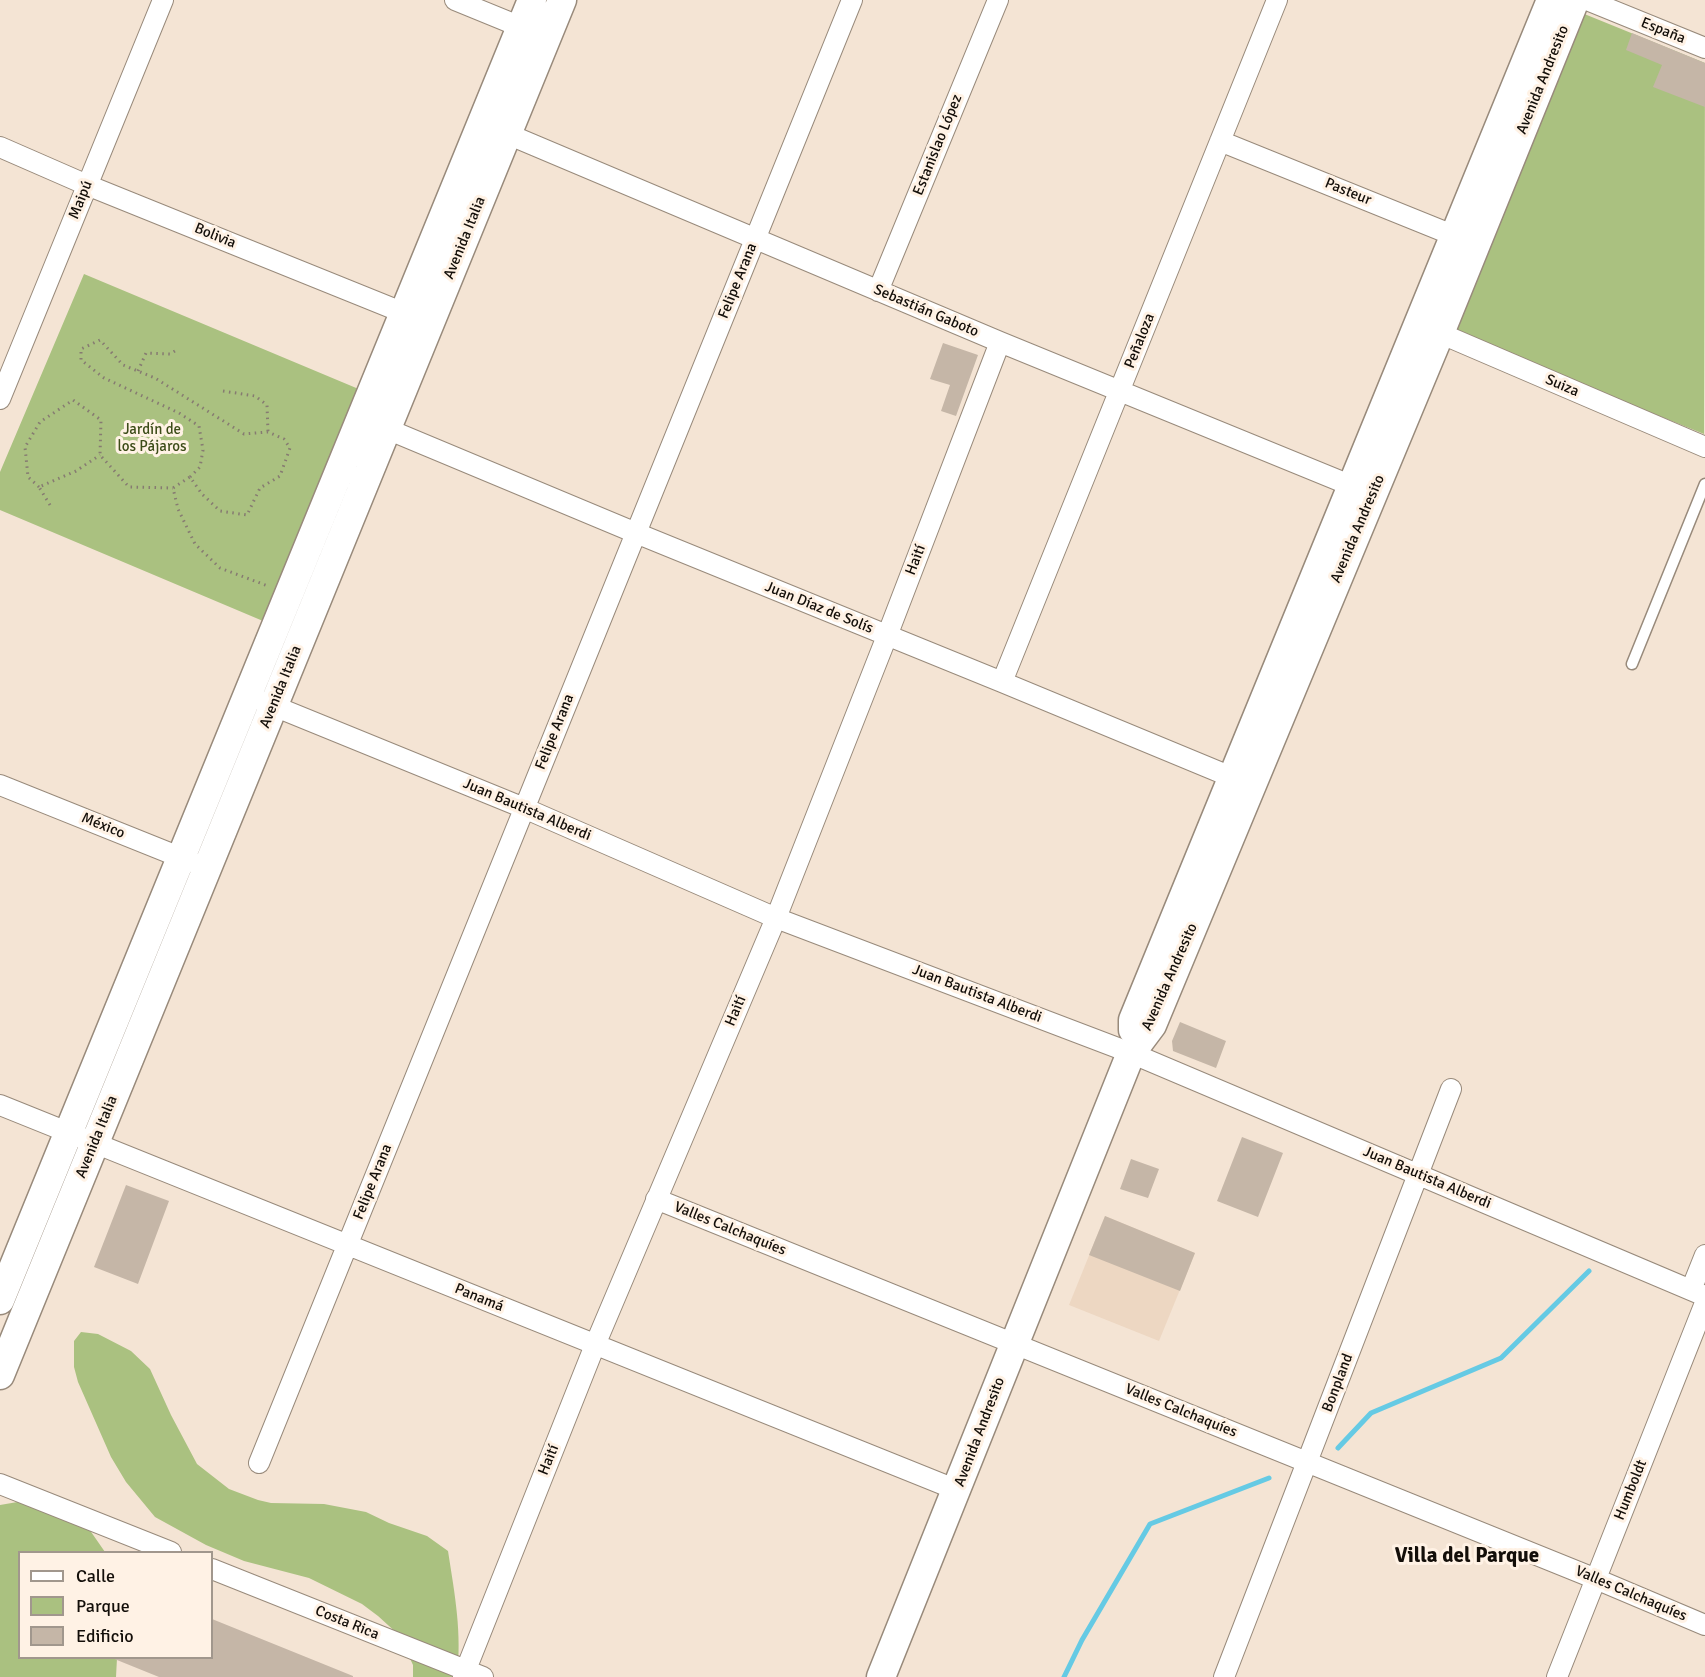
<!DOCTYPE html>
<html>
<head>
<meta charset="utf-8">
<style>
	body { margin:0 }
	#map { position:relative; width:1705px; height:1677px; overflow:hidden; background:#f4e4d4; font-family:Signika,sans-serif }
	canvas { display:block }
	.legend { position:absolute; left:18px; top:1551px; width:195px; height:108px; box-sizing:border-box; background:#fff2e5; border:2px solid #a1978d; margin:0; padding:8px 10px; list-style:none; font-size:18px; color:#130e09 }
	.legend li { display:flex; align-items:center; gap:12px; height:30px }
	.legend b { width:30px; border:2px solid #a1978d }
</style>
</head>
<body>
<div id="map">
<canvas width="1705" height="1677"></canvas>
<ul class="legend">
<li><b style="height:8px;background:#fff"></b>Calle</li>
<li><b style="height:16px;background:#aac180"></b>Parque</li>
<li><b style="height:16px;background:#c5b6a7"></b>Edificio</li>
</ul>
</div>
<script>
const g = document.querySelector('canvas').getContext('2d');
g.lineJoin = 'round';
function fill(path, color) { g.fillStyle = color; g.fill(path, 'evenodd'); }
function strokePath(path, color, width, dash) { g.strokeStyle = color; g.lineWidth = width; g.lineCap = dash ? 'butt' : 'round'; g.setLineDash(dash || []); g.stroke(path); }
function drawText(font, color, halo, rows, align = 'center') {
  g.font = font + ' Signika,sans-serif'; g.lineWidth = 6; g.setLineDash([]); g.textBaseline = 'middle'; g.strokeStyle = halo; g.fillStyle = color; for (const [text, x, y, turn = 0] of rows) {
    g.save(); g.translate(x, y); g.rotate((+turn || 0) * Math.PI / 180); g.textAlign = isNaN(turn) ? turn : align; if (halo) g.strokeText(text, 0, 0); g.fillText(text, 0, 0); g.restore();
  }
}
const built = new Path2D(`
	M1105,1216L1195,1253L1159,1341L1069,1305Z`);
const green = new Path2D(`
	M1577,11L1705,63L1704,434L1446,330Z
	M84,274L361,390L263,621L0,510V472Z
	M81,1332L98,1334L131,1351L150,1369L171,1415L197,1464L229,1489L258,1500L271,1503L324,1504L366,1512L389,1523L427,1536L448,1551C455,1596 462,1632 457,1677H413V1665L399,1635L378,1616L362,1604L309,1578L244,1561L206,1545L155,1517L126,1482L111,1457L78,1382L74,1367V1341Z
	M35,1499L80,1516L105,1552H20V1658H117L116,1677H0V1505Z`);
const stream = new Path2D(`
	M1338,1448L1371,1413L1501,1358L1589,1271
	M1064,1677L1082,1640L1150,1524L1269,1478`);
const building = new Path2D(`
	M1632,33L1705,63V107L1653,87L1662,65L1626,50Z
	M943,343L978,355L956,416L941,411L950,385L930,379Z
	M1180,1022L1226,1041L1216,1068L1173,1051L1172,1041Z
	M1242,1137L1283,1153L1258,1217L1217,1201Z
	M1131,1159L1159,1169L1148,1198L1120,1189Z
	M126,1185L169,1201L138,1284L94,1267Z
	M1105,1216L1195,1253L1180,1291L1089,1255Z
	M212,1619L353,1676V1677H159L112,1658H212Z`);
const path = new Path2D(`
	M138,371L146,353L170,354L178,349
	M223,391L255,396L267,405L268,432
	M190,477L200,467L203,450L199,426L179,413L104,378L81,360V349L100,340L123,365L155,378L244,434L268,432L284,439L290,448L280,476L260,488L247,515L220,511L202,494L190,477L173,488L178,509L195,544L220,568L268,586
	M39,487L28,477L25,447L40,422L73,400L101,420L100,455L129,487L173,488
	M50,505L39,487L76,471L100,455`);
const service = new Path2D(`
	M1632,664L1705,484`);
const minor = new Path2D(`
	M455,0L521,27
	M1587,0L1705,48
	M498,130L1000,342L1362,490
	M1220,141L1465,240
	M0,147L87,185L414,317
	M878,291L998,0
	M1430,329L1705,447
	M0,399L163,0
	M387,429L636,533L1002,682L1241,781
	M1002,682L1277,0
	M264,702L524,808L776,918L1131,1053L1705,1296
	M0,785L192,862
	M0,1105L957,1490
	M656,1199L1596,1579L1705,1625
	M1691,1290L1705,1255
	M259,1463L852,0
	M0,1484L171,1552
	M212,1569L483,1677
	M463,1677L595,1345L776,918L887,636L1000,342
	M1224,1677L1451,1089
	M1557,1677L1705,1303`);
const secondary = new Path2D(`
	M1133,1030V1020C1270,679 1414,341 1551,0
	M0,1300L532,0
	M0,1375L562,0
	M881,1677L1131,1053L1152,1025L1440,333L1575,0`);
const streetNames = [
	["España",1663,31,22],
	["Avenida Andresito",1543,80,-68],
	["Estanislao López",938,145,-68],
	["Pasteur",1348,192,22],
	["Maipú",81,200,-68],
	["Bolivia",215,236,22],
	["Avenida Italia",465,238,-68],
	["Felipe Arana",738,281,-68],
	["Sebastián Gaboto",926,311,23],
	["Peñaloza",1140,341,-68],
	["Suiza",1562,386,23],
	["Avenida Andresito",1358,529,-67],
	["Haití",916,560,-69],
	["Juan Díaz de Solís",819,608,22],
	["Avenida Italia",281,687,-68],
	["Felipe Arana",555,732,-68],
	["Juan Bautista Alberdi",527,810,23],
	["México",103,826,22],
	["Avenida Andresito",1170,977,-66],
	["Juan Bautista Alberdi",977,994,21],
	["Haití",736,1011,-67],
	["Avenida Italia",97,1137,-68],
	["Juan Bautista Alberdi",1427,1178,23],
	["Felipe Arana",373,1182,-68],
	["Valles Calchaquíes",730,1229,22],
	["Panamá",479,1298,22],
	["Bonpland",1338,1383,-69],
	["Valles Calchaquíes",1181,1411,22],
	["Avenida Andresito",980,1432,-69],
	["Haití",549,1460,-68],
	["Humboldt",1631,1490,-68],
	["Valles Calchaquíes",1631,1594,23],
	["Costa Rica",347,1623,22]
];
const parkNames = [
	["Jardín de",152,430],
	["los Pájaros",152,447]
];
const districtNames = [
	["Villa del Parque",1467,1556]
];
fill(built, '#edd7c2');
fill(green, '#aac180');
strokePath(stream, '#65cae4', 5);
fill(building, '#c5b6a7');
strokePath(service, '#988a7b', 13);
strokePath(minor, '#988a7b', 22);
strokePath(secondary, '#988a7b', 31);
strokePath(path, '#867b71', 3, [1.5, 4.5]);
strokePath(service, '#fff', 10);
strokePath(minor, '#fff', 20);
strokePath(secondary, '#fff', 28);
drawText('15px', '#130e09', '#fff2e5', streetNames);
drawText('15px', '#3c4c18', '#fff2e5', parkNames);
drawText('bold 21px', '#130e09', '#fff2e5', districtNames);
</script>
</body>
</html>
